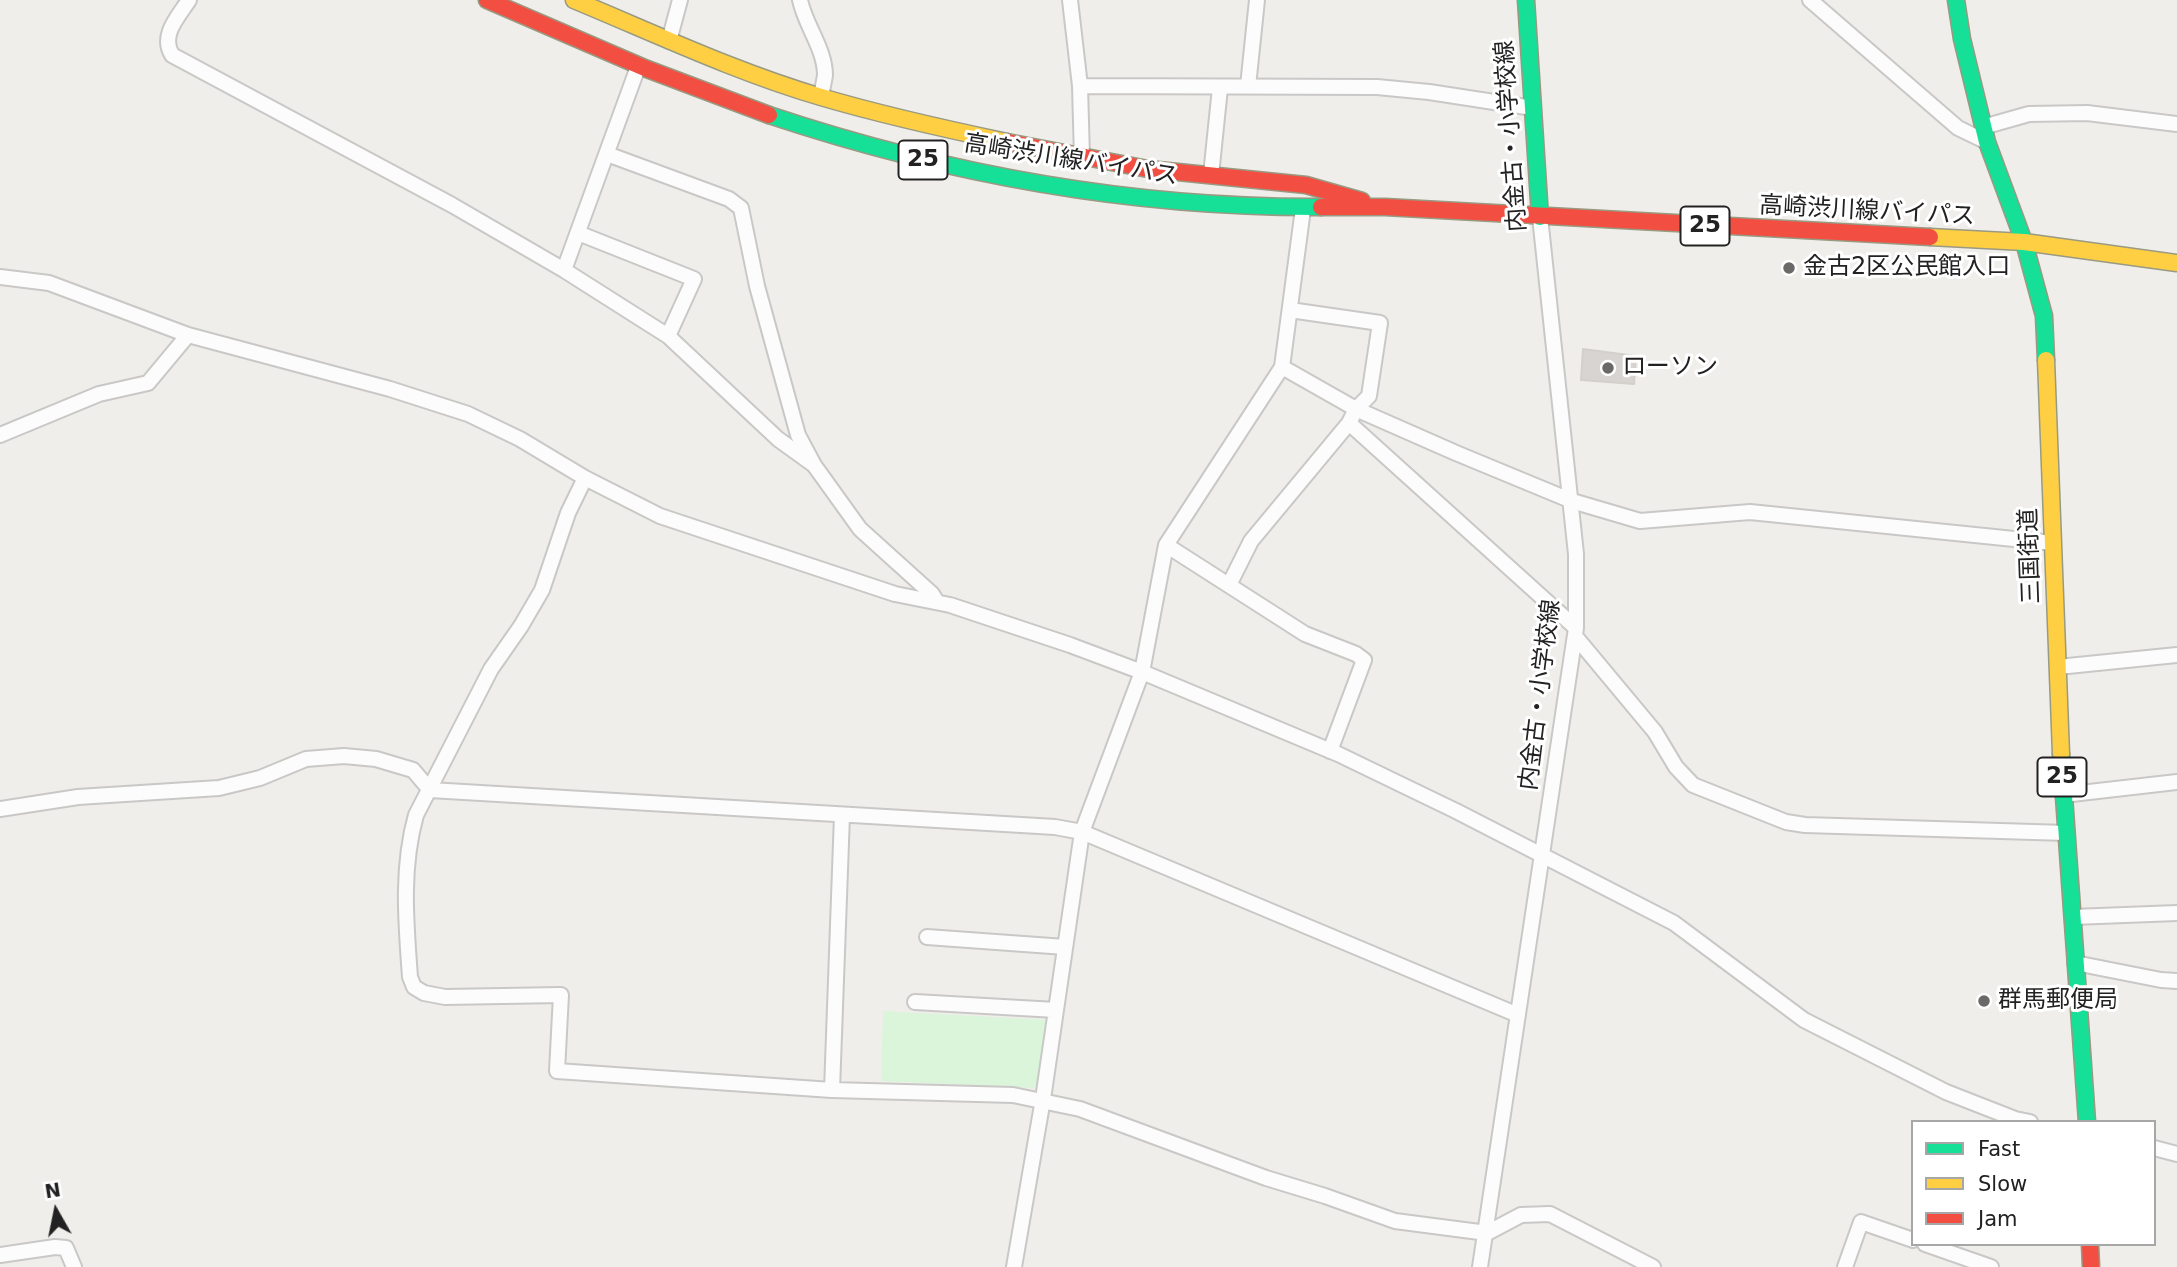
<!DOCTYPE html>
<html>
<head>
<meta charset="utf-8">
<style>
	body { margin:0 }
	#map { position:relative; width:2177px; height:1267px; overflow:hidden; background:#f0eeeb; font-family:"DejaVu Sans",sans-serif }
	canvas { display:block }
	.legend { position:absolute; left:1911px; top:1120px; width:245px; height:126px; box-sizing:border-box; background:#fff; border:2px solid #a7a7a7; margin:0; padding:9px 12px; list-style:none; font-size:21px; color:#222 }
	.legend li { display:flex; align-items:center; gap:14px; height:35px }
	.legend b { width:35px; border:2px solid #a7a7a7 }
	.north { position:absolute; left:21px; top:1176px; width:70px; height:70px; -webkit-text-stroke:5px #fff; paint-order:stroke; rotate:351deg; font-size:19px; font-weight:700; line-height:28px; text-align:center; color:#222 }
	.north::after { content:''; display:block; margin:auto; width:24px; height:32px; background:#222; clip-path:polygon(50% 0,100% 100%,50% 72%,0 100%) }
</style>
</head>
<body>
<div id="map">
<canvas width="2177" height="1267"></canvas>
<ul class="legend">
<li><b style="height:9px;background:#16e098"></b>Fast</li>
<li><b style="height:9px;background:#ffcf43"></b>Slow</li>
<li><b style="height:9px;background:#f24e42"></b>Jam</li>
</ul>
<div class="north">N</div>
</div>
<script>
const g = document.querySelector('canvas').getContext('2d');
g.lineJoin = 'round';
function fill(path, color) { g.fillStyle = color; g.fill(path, 'evenodd'); }
function strokePath(path, color, width, dash) { g.strokeStyle = color; g.lineWidth = width; g.lineCap = dash ? 'butt' : 'round'; g.setLineDash(dash || []); g.stroke(path); }
function drawText(font, color, halo, rows, align = 'center') {
  g.font = font + ' "DejaVu Sans","Noto Sans JP",sans-serif'; g.lineWidth = 6; g.setLineDash([]); g.textBaseline = 'middle'; g.strokeStyle = halo; g.fillStyle = color; for (const [text, x, y, turn = 0] of rows) {
    g.save(); g.translate(x, y); g.rotate((+turn || 0) * Math.PI / 180); g.textAlign = isNaN(turn) ? turn : align; if (halo) g.strokeText(text, 0, 0); g.fillText(text, 0, 0); g.restore();
  }
}
const park = new Path2D(`
	M883,1011L1048,1020L1039,1085L1033,1088L881,1081Z`);
const building = new Path2D(`
	M1583,349L1636,356L1634,384L1581,380Z`);
const street = new Path2D(`
	M189,0C178,17 160,35 172,55L452,205L564,270L668,336L778,439L814,465
	M800,0C805,25 825,49 825,75C824,82 822,90 821,97
	M1070,0L1080,86L1082,158
	M1810,0L1958,128L1987,142
	M669,41L680,0
	M1080,86L1377,87L1429,92L1533,108
	M1248,86L1257,0
	M1983,127L2029,114L2087,113L2177,124
	M607,154L729,199L741,208L757,286L798,435L814,465L860,529L932,594L937,602
	M1211,175L1220,88
	M578,233L694,279L668,336
	M564,270L638,67
	M0,277L49,283L188,335L390,389L468,414L520,439L585,478L660,516L895,594L950,605L1070,645L1142,672L1338,754L1456,811L1674,923L1804,1020L1946,1092L2015,1119L2030,1122
	M1290,310L1380,323L1369,396L1356,409L1349,423L1576,628
	M1282,367L1356,409L1456,453L1572,501L1640,521L1750,512L2053,543
	M0,435L99,394L148,383L188,335
	M585,478L568,513L542,590L521,626L491,669L416,815C401,868 406,923 410,977L414,987L424,993L445,997L561,995L557,1071L832,1090L1013,1095L1080,1109L1266,1178L1325,1196L1395,1221L1487,1233L1521,1215L1550,1214L1653,1267
	M1166,545L1305,634L1356,654L1364,660L1330,751
	M1229,585L1251,541L1349,423
	M1575,636L1655,732L1676,767L1693,785L1786,822L1805,825L2066,833
	M2058,667L2177,655
	M2063,795L2177,782
	M0,809L78,797L219,788L260,778L306,759L344,756L376,759L413,770L430,790L1055,827L1082,832L1518,1015
	M2073,917L2177,913
	M927,937L1065,947
	M2075,963L2161,980L2177,981
	M915,1002L1056,1010
	M832,1090L842,815
	M2154,1148L2177,1154
	M1925,1244L1991,1267
	M0,1255L55,1247L66,1248L74,1267
	M1014,1267L1043,1099L1082,832L1142,672L1166,545L1282,367L1303,209
	M1480,1267L1576,628V554L1540,217
	M1845,1267L1861,1222L1913,1240`);
const fast = new Path2D(`
	M1526,0L1540,217
	M1956,0L1962,39L1987,142L2024,242L2044,316L2046,360
	M769,115C946,174 1133,208 1321,207
	M2061,754L2087,1122`);
const slow = new Path2D(`
	M574,0C656,34 736,72 821,97C882,115 945,129 1007,142
	M1930,237L2024,242L2177,263
	M2046,360L2061,754`);
const jam = new Path2D(`
	M487,0L647,69L769,115
	M1007,142L1148,169L1306,185L1362,201
	M1321,207H1385L1930,237
	M2090,1244L2091,1267`);
const markers = [
	[1789,268,7,"#6a6968"],
	[1608,368,7,"#6a6968"],
	[1984,1001,7,"#6a6968"]
];
const shields = [
	[923,160,49],
	[1705,226,49],
	[2062,777,49]
];
const shieldNames = [
	["25",923,160],
	["25",1705,226],
	["25",2062,777]
];
const streetNames = [
	["内金古・小学校線",1512,136,-94],
	["高崎渋川線バイパス",1071,161,9],
	["高崎渋川線バイパス",1867,212,3],
	["三国街道",2031,556,-92],
	["内金古・小学校線",1541,695,-83]
];
const poiNames = [
	["金古2区公民館入口",1803,268],
	["ローソン",1622,368],
	["群馬郵便局",1998,1001]
];
fill(park, '#daf5da');
fill(building, '#d7d4d2');
strokePath(building, '#d3d0cc', 2);
strokePath(street, '#c9c8c7', 18);
strokePath(fast, '#999a82', 19);
strokePath(slow, '#999a82', 19);
strokePath(jam, '#999a82', 19);
strokePath(street, '#fdfcfc', 14);
strokePath(fast, '#16e098', 16);
strokePath(slow, '#ffcf43', 16);
strokePath(jam, '#f24e42', 16);
for (const [x, y, r, color] of markers) { const dot = new Path2D(); dot.arc(x, y, r, 0, 2 * Math.PI); g.fillStyle = color; g.fill(dot); strokePath(dot, '#fff', 2.5); }
for (const [x, y, w] of shields) { const box = new Path2D(); box.roundRect(x - w / 2, y - 19.5, w, 39, 5); g.fillStyle = '#fff'; g.fill(box); strokePath(box, '#222', 2); }
drawText('bold 23px', '#222', null, shieldNames);
drawText('24px', '#222', '#fff', streetNames);
drawText('24px', '#222', '#fff', poiNames, 'left');
</script>
</body>
</html>
